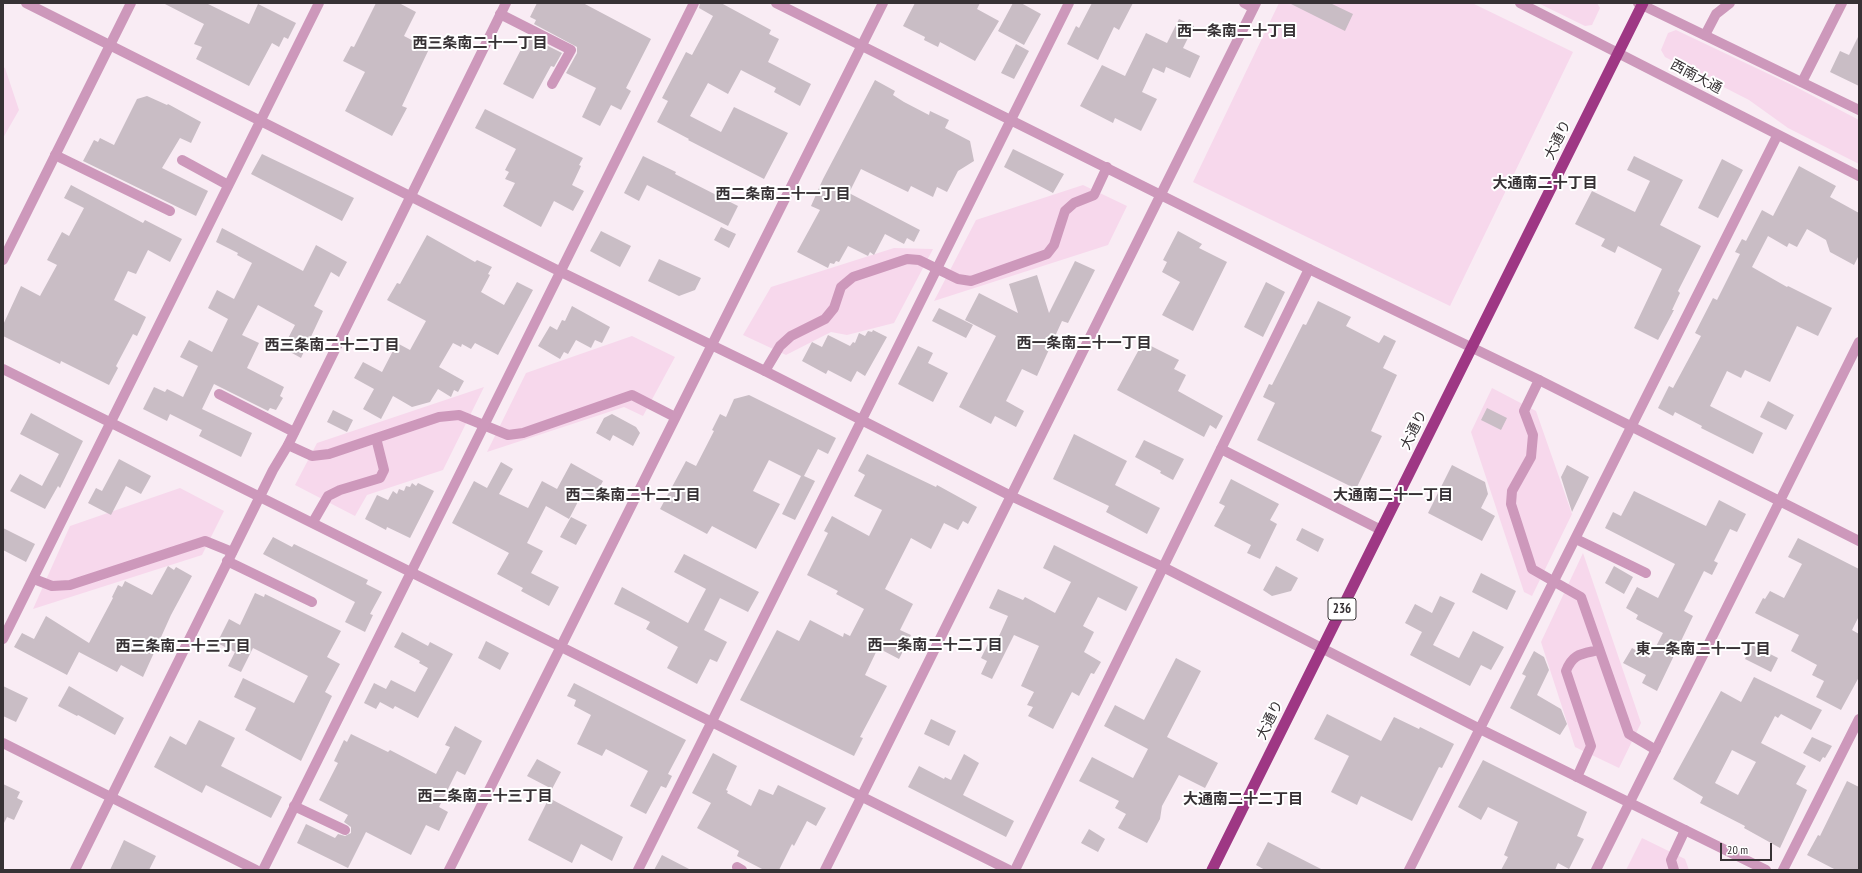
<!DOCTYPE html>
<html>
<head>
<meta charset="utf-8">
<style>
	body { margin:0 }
	#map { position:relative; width:1862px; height:873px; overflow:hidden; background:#f9ecf4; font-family:"PT Sans Narrow",sans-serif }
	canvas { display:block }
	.frame { position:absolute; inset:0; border:4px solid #373235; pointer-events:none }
	.scale { position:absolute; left:1720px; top:843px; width:52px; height:18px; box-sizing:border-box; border:2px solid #373235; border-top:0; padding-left:5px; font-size:12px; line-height:14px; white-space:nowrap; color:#373235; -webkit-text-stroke:3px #fff; paint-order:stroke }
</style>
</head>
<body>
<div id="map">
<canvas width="1862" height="873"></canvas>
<div class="frame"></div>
<div class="scale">20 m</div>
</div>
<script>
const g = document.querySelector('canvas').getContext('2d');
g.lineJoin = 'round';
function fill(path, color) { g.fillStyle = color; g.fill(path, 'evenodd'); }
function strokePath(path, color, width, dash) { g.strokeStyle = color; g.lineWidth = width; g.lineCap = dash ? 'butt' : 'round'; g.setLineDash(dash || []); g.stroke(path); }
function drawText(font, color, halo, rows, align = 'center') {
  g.font = font + ' "PT Sans Narrow","Noto Sans JP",sans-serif'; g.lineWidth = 4; g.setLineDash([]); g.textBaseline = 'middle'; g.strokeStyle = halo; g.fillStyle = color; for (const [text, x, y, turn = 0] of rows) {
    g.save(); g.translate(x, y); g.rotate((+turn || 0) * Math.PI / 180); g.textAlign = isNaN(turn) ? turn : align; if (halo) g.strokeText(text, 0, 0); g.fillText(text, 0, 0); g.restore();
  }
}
const green = new Path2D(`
	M1279,3H1472L1573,52L1450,306L1193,182Z
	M1538,3H1597L1600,8L1592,25L1585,26Z
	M1676,30L1794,86L1859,120V164L1788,128L1749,100L1665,57L1661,50L1668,33Z
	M3,67L5,68L19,110L3,138Z
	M1083,185L1127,206L1108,245L934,301L976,220Z
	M894,248L933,249L894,323L847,335L831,332L786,355L743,335L771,287Z
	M632,336L675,357L643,416L624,407L487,452L526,373Z
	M484,387L443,470L367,495L355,516L295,485L317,443Z
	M1492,388L1536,411L1572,514L1532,596L1524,592L1471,432Z
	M180,488L224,511L202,555L33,609L70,526Z
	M1583,553L1641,723L1619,768L1575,747L1541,642Z
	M1642,838L1685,859L1689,870H1626Z`);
const building = new Path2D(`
	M163,3H206L249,24L258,4L296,23L288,39L284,37L279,47L272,43L249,86L196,59L202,47L194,44L204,24Z
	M376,3H399L416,12L404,36L429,49L402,106L407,108L392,136L345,111L365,72L343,61L351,46L354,47Z
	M537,3H583L651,39L626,88L631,91L621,110L611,105L600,126L582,117L596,88L566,73L577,53V47L534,24L536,20L530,17Z
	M700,3H721L771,30L769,34L779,39L768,62L811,84L800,106L774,92L776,88L741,70L728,94L708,83L690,116L721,132L734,107L788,133L764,179L688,140L689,139L657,122L668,101L662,98L686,52L692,55L713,16L699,8Z
	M915,3H980L977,9L999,21L975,61L940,42L938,47L924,40L925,37L903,26Z
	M1013,3H1021L1041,14L1024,45L998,31Z
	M1092,3H1133L1119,30L1114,27L1098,60L1067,44L1076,26L1079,28Z
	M1289,3H1330L1353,14L1345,31Z
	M1179,19L1194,26L1183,48L1200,56L1190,78L1166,67L1164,73L1153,68L1142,92L1157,99L1141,131L1115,118L1113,123L1080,106L1102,65L1125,76L1146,33L1167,43Z
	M1859,35V86L1830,72L1840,51L1849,55Z
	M528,36L562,53L554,67L551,66L533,99L503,84Z
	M1016,44L1029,51L1014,79L1001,73Z
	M875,80L895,91L893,95L904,102L929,115L930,111L949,120L945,128L970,141L974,161L958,171L947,192L937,187L933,197L911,186L908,192L861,169L849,193L920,230L914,242L907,238L904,244L885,234L874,255L870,252L868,256L848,246L839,262L836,261L834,264L830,263L828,268L797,252L820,210L811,206L823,179Z
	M147,96L167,105L168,104L201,122L191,143L180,138L162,168L208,191L196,216L83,161L94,140L98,142L100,138L114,145L137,99Z
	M485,109L583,158L579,165L581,166L572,185L584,191L573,211L554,201L541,227L503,206L515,183L505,179L509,172L505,170L516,149L475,128Z
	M1013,149L1064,174L1053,193L1004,167Z
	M262,154L354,198L342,221L251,174Z
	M643,156L676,172L675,174L738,206L728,226L647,185L639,201L624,193Z
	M1634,156L1683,180L1660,225L1701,246L1678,291L1680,293L1672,310H1674L1658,340L1634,328L1662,269L1618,246L1615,253L1601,246L1605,239L1575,224L1592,191L1635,212L1650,181L1627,170Z
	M1722,159L1743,170L1718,218L1698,208Z
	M1799,166L1836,186L1830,197L1859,213V255L1854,265L1830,252L1826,240L1807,229L1797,247L1789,243L1787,247L1768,236L1752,267L1787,287L1788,286L1832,308L1818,336L1797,326L1770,382L1745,370L1741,378L1727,371L1710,406L1763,433L1753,454L1701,428L1702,426L1675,412L1673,416L1658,408L1669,386L1673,388L1701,336L1695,333L1713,298L1717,300L1740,254L1735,252L1742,239L1746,241L1762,210L1773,216Z
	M71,185L143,223L145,220L182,239L170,262L148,250L136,274L128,271L114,300L146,317L137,336L133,334L116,366L118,368L109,385L61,361L60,364L3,336V325L21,286L40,296L57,265L47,260L62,232L69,236L84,208L64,198Z
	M721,227L736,234L729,248L714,240Z
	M222,228L303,271L316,245L347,262L339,277L331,272L314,306L323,311L301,358L283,348L295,325L258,305L242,335L259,343L247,368L284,387L280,396L283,398L276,410L270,408L268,411L214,384L202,409L252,433L241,457L199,436L202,430L170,414L167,421L143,409L154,387L165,392L167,389L183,397L198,366L180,357L189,340L212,352L228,319L208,308L217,290L234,299L252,263L237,255L238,253L216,242Z
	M601,231L631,246L620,267L590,251Z
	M1178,231L1202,244L1199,248L1227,262L1193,331L1162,315L1180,282L1162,272L1167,262L1163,260Z
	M427,235L475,262L477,260L492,267L488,274L490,275L481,292L504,305L517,282L533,290L498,355L475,343L471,349L462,344L461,347L453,343L439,367L464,381L458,392L454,390L451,397L438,389L430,402L412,407L393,396L381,419L363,409L374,389L354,378L363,362L382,372L397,343L410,350L426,321L387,300L397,283L400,284Z
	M659,259L701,278L695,290L679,296L648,281Z
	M1075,261L1095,270L1068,323L1062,321L1037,376L1022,369L1006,401L1024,411L1016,427L995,416L991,424L959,407L996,336L965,320L979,293L1018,313L1009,284L1037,275L1049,313Z
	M1266,282L1285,292L1263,337L1244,327Z
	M1318,301L1351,317L1346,326L1379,343L1384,335L1396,341L1383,368L1397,375L1371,431L1382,436L1356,489L1257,440L1275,403L1263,397L1269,384L1272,385L1303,324L1306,325Z
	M572,306L610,327L602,343L595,340L591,348L576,340L568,354L564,352L560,359L538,346L550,326L557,330L562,320L565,321Z
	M939,308L973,325L966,338L932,321Z
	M873,330L887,337L865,376L857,371L851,382L828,370L826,374L802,361L812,342L822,347L828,335L850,346L853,342L855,343L859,333L865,336L868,331L872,332Z
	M1143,342L1179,360L1174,369L1186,375L1178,391L1223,416L1216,429L1210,425L1204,437L1117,390Z
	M918,346L933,353L928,363L948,373L933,402L898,384Z
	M749,395L836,438L828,454L818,449L804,476L815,481L795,520L782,514L801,476L769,460L753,491L780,504L756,549L712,526L707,534L660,509L686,461L696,466L714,431L712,430L720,414L726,417L734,399Z
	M1768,401L1794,415L1786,430L1760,417Z
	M1487,408L1507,418L1501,430L1481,420Z
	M333,410L353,420L347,432L327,422Z
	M31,413L83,441L60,488L58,486L45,509L10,491L20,474L42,486L59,454L20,434Z
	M612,414L636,427L640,433L633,446L613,435L610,441L596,433L604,418Z
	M1074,434L1127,461L1115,485L1160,508L1147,534L1106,512L1109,506L1053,479Z
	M1144,440L1184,459L1173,480L1160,473L1161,471L1135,457Z
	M867,454L936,487L937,485L977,507L968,524L963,521L958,530L944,523L931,549L911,538L885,589L913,604L900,630L911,635L899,659L878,648L865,675L887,686L860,737L863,738L854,756L740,700L777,630L799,641L810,620L843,637L844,633L850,636L864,609L836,594L838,591L807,575L828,533L824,531L832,516L869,536L882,510L854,496L865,475L858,471Z
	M119,459L151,476L141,494L126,486L111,515L88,503L96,488L102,491Z
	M501,462L513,469L499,494L528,508L542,481L557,489L571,463L603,481L594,498L583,492L569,519L546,506L527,543L543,551L531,573L559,587L549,606L521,591L523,588L497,574L509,553L452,523L474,481L487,488Z
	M1452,465L1485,482L1488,494L1481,508L1495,516L1482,541L1428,513Z
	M1567,465L1589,477L1572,512L1561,477Z
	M1231,479L1279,504L1270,520L1277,524L1260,559L1247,553L1251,545L1214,526L1225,506L1219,503Z
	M412,483L416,486L418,483L434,491L410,538L387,527L386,530L365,519L377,495L388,500L393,491L397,494L399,489L404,491L406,486L410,487Z
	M1634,491L1706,526L1719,500L1746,514L1737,532L1730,529L1714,561L1718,563L1712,575L1704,571L1684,611L1693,616L1657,691L1642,683L1646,675L1623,663L1632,648L1650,658L1663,633L1636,619L1638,615L1626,608L1637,587L1658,598L1675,564L1605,528L1613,512L1621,516Z
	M571,517L587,525L576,545L560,537Z
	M3,528L35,544L26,562L3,550Z
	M1302,528L1324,539L1318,552L1296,540Z
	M273,537L292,547L294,544L329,561L368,580L366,584L382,592L370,614L373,615L365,632L345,622L355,602L263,554Z
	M1798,538L1859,569V616L1852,630L1859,634V677L1841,710L1816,697L1824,681L1812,675L1817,665L1791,651L1799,635L1755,613L1763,598L1765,599L1770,591L1784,598L1802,564L1788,557Z
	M1054,545L1138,587L1126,611L1098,597L1083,626L1094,632L1084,652L1101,662L1094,674L1091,673L1079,696L1072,692L1053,729L1028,716L1033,707L1027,705L1034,692L1021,686L1039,646L1014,635L992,679L981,674L987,661L981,658L989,642L995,645L1008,616L989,608L998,589L1023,600L1025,597L1055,613L1071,582L1043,568Z
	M684,554L759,592L748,612L720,598L704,630L727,642L717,662L710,659L697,684L667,668L678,647L646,629L650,622L614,604L622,587L688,623L706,589L674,572Z
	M168,566L174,570L176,567L192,576L171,615L143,677L121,665L117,672L79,652L67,675L14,647L22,633L34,639L46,616L89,643L113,598L112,597L118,585L122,587L125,581L152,595Z
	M1276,566L1298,578L1291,591L1272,596L1263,590Z
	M1614,566L1633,577L1624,594L1605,583Z
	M1481,573L1516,591L1507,610L1472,592Z
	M255,593L264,597L265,594L341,631L327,657L340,664L325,692L332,696L301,761L245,730L256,708L234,697L243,678L294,703L308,676L253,648L241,672L228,666L235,652L217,643L229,619L240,625Z
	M1440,596L1455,603L1433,645L1459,658L1473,631L1504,647L1491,670L1481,665L1470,686L1410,655L1422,632L1405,623L1415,604L1432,613Z
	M402,632L428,646L430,642L453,654L418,718L395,706L393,709L380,702L376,709L364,703L374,683L386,689L391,680L415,692L428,668L419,663L420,661L394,647Z
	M486,641L509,653L500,670L478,658Z
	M1752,645L1778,658L1771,672L1745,659Z
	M1534,651L1544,657L1549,670L1537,695L1561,709L1567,724L1560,735L1510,708L1526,676L1522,674Z
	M1176,658L1201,671L1167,737L1218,763L1205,788L1179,775L1162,806L1160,819L1147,843L1118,828L1126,814L1115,808L1119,801L1079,781L1092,757L1133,778L1148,749L1104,726L1115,705L1144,720Z
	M1754,677L1822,710L1811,730L1781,714L1778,718L1775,716L1761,743L1806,766L1796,784L1807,790L1780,848L1744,828L1745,826L1700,803L1703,797L1673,779L1721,691L1741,702ZM1732,750L1756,762L1738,795L1715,783Z
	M574,683L686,740L668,774L672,776L666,788L661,786L646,814L630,806L648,771L606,749L602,756L577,744L591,715L574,706L576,700L567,696Z
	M3,686L28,698L16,722L3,716Z
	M69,686L124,718L115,735L78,715L77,716L58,706Z
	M1327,714L1381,741L1394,717L1419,729L1420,727L1454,744L1442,768L1439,767L1412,821L1361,796L1357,805L1331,792L1349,756L1314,739Z
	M931,719L956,731L949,746L924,734Z
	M199,720L235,738L221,766L282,797L271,818L206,785L202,793L154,767L170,736L186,745Z
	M455,726L482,741L465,775L457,771L439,807L448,812L439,831L426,825L411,855L366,832L348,868L297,843L306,824L335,838L338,834L345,836L351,833V827L344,822L348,815L319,800L338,763L334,761L344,740L347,742L351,734L388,752L390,750L436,774L450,747L445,745Z
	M1812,737L1832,746L1825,758L1823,757L1820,762L1803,753Z
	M713,753L737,766L726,790L728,791L727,793L751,806L759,789L773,795L778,785L826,808L816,826L807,821L794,846L792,844L779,870H764L737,856L739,851L697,828L711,803L692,793Z
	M964,754L979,763L963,795L1014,821L1006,837L908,787L919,766L944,779L945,777L951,780Z
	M537,759L561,772L552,789L527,776Z
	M1483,760L1587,812L1577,836L1584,839L1569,869L1558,863L1555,870H1501L1508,857L1504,855L1518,822L1488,807L1481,820L1458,807Z
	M1847,781L1859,787V870H1836L1807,855L1818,835L1820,836Z
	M3,784L20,792L17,798L23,801L14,820L7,817L3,825Z
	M549,798L623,837L612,861L581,844L572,863L528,840Z
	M1089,829L1105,839L1098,852L1081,843Z
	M124,840L156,856L149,870H110Z
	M1268,842L1323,870H1265L1256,865Z
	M662,855L691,870H654Z`);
const service = new Path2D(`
	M1244,3L1253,8
	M500,14L571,50L552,84
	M1705,35L1716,14L1730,3
	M55,155L170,211
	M182,160L228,185
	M765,371L780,346L791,336L825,319L834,308L841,287L853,277L907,259L919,260L958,279L971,281L1047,254L1054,245L1065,211L1074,203L1094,195L1107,167
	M1539,380L1524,411L1533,435L1531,457L1512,491L1511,504L1532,569L1581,597L1629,734L1656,750
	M219,394L294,432
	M288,445L312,456L329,454L439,417L459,415L508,435L523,433L632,395L675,417
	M1221,449L1381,530
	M313,522L328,496L340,490L380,478L384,470L376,438
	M1576,539L1646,573
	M227,561L312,602
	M34,579L52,586L70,585L205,541L232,552
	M1577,777L1591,746L1566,671C1573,653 1582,654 1599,650
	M294,806L345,830
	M737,867L742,870
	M1674,870L1671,860L1685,830`);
const minor = new Path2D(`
	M26,3L561,272L765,371L1011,496L1163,567L1480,729L1766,870
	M1802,82L1842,3
	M3,260L131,3
	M3,639L319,3
	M3,743L256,870
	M263,870L694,3
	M638,870L1069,3
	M825,870L1256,3
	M1015,870L1309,269
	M1409,870L1777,136
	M1783,870L1859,719`);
const tertiary = new Path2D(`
	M776,3L1309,269L1539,380L1859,541
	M1520,3L1859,176
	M1638,3L1859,110
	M3,369L1009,870
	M75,870L273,470L288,445L506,3
	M449,870L883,3
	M1596,870L1859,342`);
const trunk = new Path2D(`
	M1212,870L1643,3`);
const shields = [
	[1342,609,28]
];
const shieldNames = [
	["236",1342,609]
];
const streetNames = [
	["西南大通",1696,77,28],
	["大通り",1558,140,-64],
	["大通り",1414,430,-64],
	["大通り",1270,720,-64]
];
const neighbourhoodNames = [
	["西一条南二十丁目",1237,32],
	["西三条南二十一丁目",480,44],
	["大通南二十丁目",1545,184],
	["西二条南二十一丁目",783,195],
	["西一条南二十一丁目",1084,344],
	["西三条南二十二丁目",332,346],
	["西二条南二十二丁目",633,496],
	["大通南二十一丁目",1393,496],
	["西一条南二十二丁目",935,646],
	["西三条南二十三丁目",183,647],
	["東一条南二十一丁目",1703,650],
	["西二条南二十三丁目",485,797],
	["大通南二十二丁目",1243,800]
];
fill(green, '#f7d8ec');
fill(building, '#c9bdc5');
strokePath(service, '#cd98bb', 10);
strokePath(minor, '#cd98bb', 10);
strokePath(tertiary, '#cd98bb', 10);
strokePath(trunk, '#9e3784', 11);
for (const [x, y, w] of shields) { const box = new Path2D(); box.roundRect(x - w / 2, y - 11, w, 22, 3); g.fillStyle = '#fff'; g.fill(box); strokePath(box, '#373235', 1); }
drawText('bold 13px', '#373235', null, shieldNames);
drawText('14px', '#373235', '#fff', streetNames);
drawText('bold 15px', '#373235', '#fff', neighbourhoodNames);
</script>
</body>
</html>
